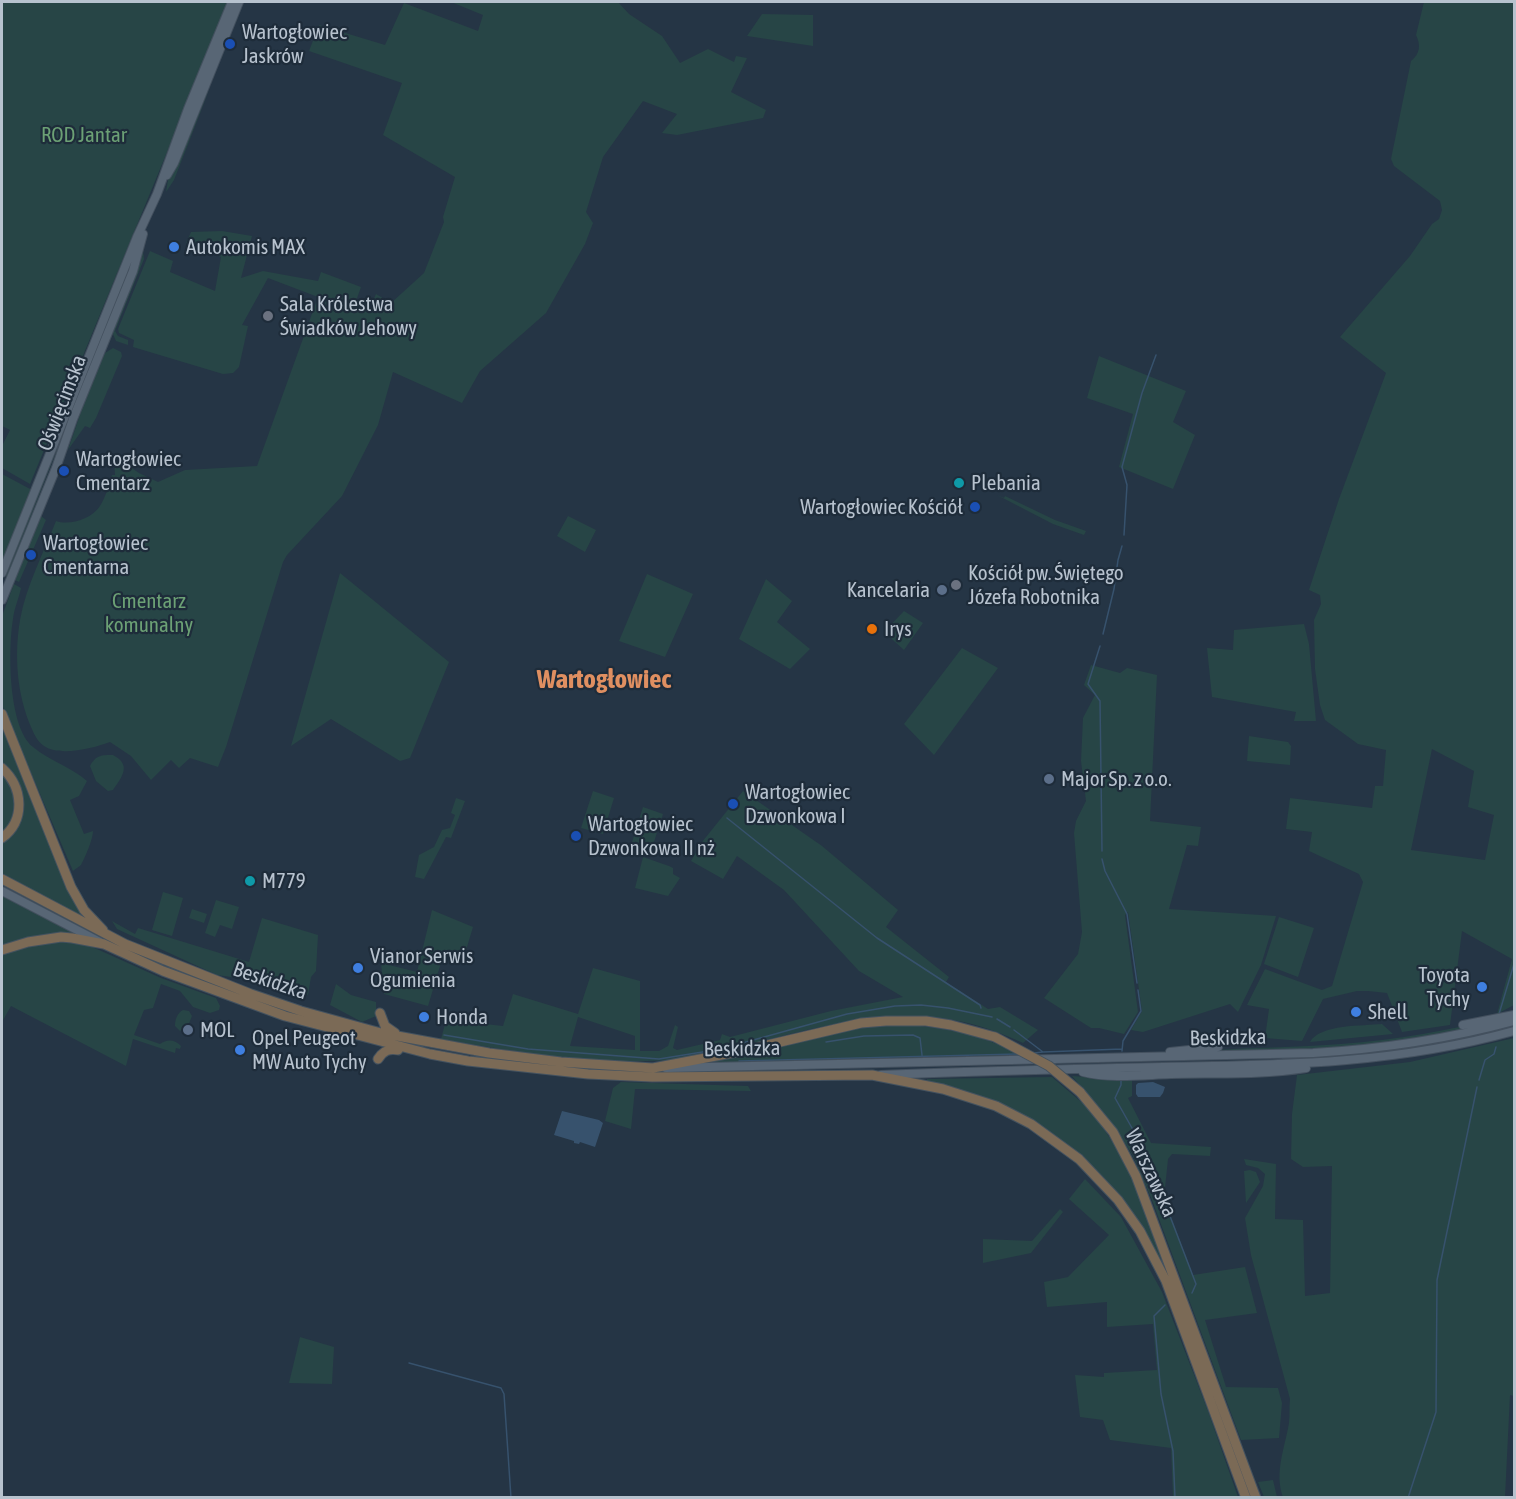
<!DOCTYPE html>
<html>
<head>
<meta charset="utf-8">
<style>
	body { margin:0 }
	#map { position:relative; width:1516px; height:1499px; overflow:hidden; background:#253545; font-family:"Asap Condensed",sans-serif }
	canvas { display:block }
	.frame { position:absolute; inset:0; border:3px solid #b7c2ce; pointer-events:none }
</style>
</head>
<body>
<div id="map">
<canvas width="1516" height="1499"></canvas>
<div class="frame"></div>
</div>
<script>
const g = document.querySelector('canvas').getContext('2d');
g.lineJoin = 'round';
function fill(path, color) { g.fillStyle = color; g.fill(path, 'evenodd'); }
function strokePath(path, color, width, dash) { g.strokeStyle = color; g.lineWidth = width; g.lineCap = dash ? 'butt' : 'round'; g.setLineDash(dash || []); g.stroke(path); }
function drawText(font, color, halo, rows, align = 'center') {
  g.font = font + ' "Asap Condensed",sans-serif'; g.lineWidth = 4.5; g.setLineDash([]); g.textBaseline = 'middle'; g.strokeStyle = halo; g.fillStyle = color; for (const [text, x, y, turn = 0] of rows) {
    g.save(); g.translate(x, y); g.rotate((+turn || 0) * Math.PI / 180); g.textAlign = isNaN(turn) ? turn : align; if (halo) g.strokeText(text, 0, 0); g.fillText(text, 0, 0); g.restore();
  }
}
const green = new Path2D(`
	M2,2H229L30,484L2,468V446L10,430L2,426Z
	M451,2H618L629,14L662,36L680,63L708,49L734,62L736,56L747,58L731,92L766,110L763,118L677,135L662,133L677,114L643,101L603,157L586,212L593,223L585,244L546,313L480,371L462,403L393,372L378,425L342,496L287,555L283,562L226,747L218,767L190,758L179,768L171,760L151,780L131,756L110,742C94,748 60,757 44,746C37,741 34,734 31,727C17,694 14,656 20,620C26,586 44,552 56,521C69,526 92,519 100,506C105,498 109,486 112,475H115L114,456L139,473L158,482L185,470L257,466L318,297L268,278L242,325L248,326L239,367L233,373L223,374L133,347L134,340L119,333L118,329L150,251L173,261L170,272L215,291L221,257L186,243L191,232L222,231L252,236L241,278L263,271L318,281L321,272L361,287L355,304L369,310L376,294L391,303L424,273L444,222L443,217L455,177L383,135L402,83L309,51L319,25L385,45L404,3L478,31L483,15Z
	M1424,2H1514V1005L1497,1014L1512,959L1462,931L1450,1025L1402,1032L1387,993L1368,991H1357L1323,999L1302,1041L1265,1038L1269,1009L1247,1005L1265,969L1322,990L1332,986L1363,882L1359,874L1309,851L1312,832L1286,829L1290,798L1372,808L1375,786H1383L1386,750L1358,744L1325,720L1320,705L1315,669L1314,620L1321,604L1320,595L1309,590L1339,499L1386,373L1340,337L1410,256L1432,224L1439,219L1442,210L1440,201L1394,166L1391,159L1411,61C1420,54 1421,45 1416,35ZM1432,749L1474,771L1468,807L1494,815L1485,860L1411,850Z
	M762,14L813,15V46L747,36Z
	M210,88L174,180L166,192L168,180L180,158Z
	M143,251L144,259L115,331L118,336L128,340V345L116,341L112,332L137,270Z
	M113,348L121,352L122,356L96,418L90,428L85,426L68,450L85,400L105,353Z
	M1099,356L1186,391L1173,422L1195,435L1173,489L1119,467L1133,414L1087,398Z
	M69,419L7,577L4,575Z
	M2,474L32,490L2,562Z
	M997,495L1004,498L1005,496L1055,520L1086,531L1084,535L1053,524Z
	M41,516L46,520L19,582L15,580Z
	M568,516L596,530L585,552L557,536Z
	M340,573L449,662L410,758L400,761L331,719L291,746Z
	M647,574L693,594L665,657L619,641Z
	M766,579L792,601L777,622L810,649L790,669L739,639Z
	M14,584L21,588C19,598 14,609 13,619C8,649 8,727 33,747C50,761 71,767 87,781L79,796L70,800L84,834L93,831C93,839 85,858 81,865C81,865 73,871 73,871L2,705V616Z
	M904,611L923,623L904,650L884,632Z
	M1304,624L1309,644L1316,721H1294L1296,712L1212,697L1207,648L1233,650L1234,630Z
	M962,648L998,668L934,755L904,724Z
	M1091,665L1120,673L1127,668L1157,675L1150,821L1201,827L1198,846L1187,845L1169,909L1276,916L1261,965L1238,1012L1230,1004L1143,1032L1131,1030L1142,1011L1128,912L1125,915L1138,1012L1124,1034L1099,1028H1091L1044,998L1078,954L1082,932L1074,833L1076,821L1086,801L1081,761L1083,718L1095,695L1084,685Z
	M2,720L86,917L85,920L2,873V843L13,833L22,802L2,765Z
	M1249,736L1288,742L1291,746L1290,765L1247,761Z
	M113,755C132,765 122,777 113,790L108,791L96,781L90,766C96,755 101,755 113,755Z
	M2,772C10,781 19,797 17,811C15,819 6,829 2,835Z
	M593,791L614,798L603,834L581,828Z
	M743,791L822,846L898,910L886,927L949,977L946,982L988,1009L1000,1007L1038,1030L1023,1043C932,1000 863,1016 770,1039C744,1046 717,1055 690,1058C607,1068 522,1053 441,1039L448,1013L485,1024L503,1026L513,994L578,1014L593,968L640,981V1051H659L668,1046L675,1025L678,1027L673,1048L677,1050L720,1040L722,1034L730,1037L831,1011L903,997L859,971L784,890L737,856L723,879L691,861L702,842ZM578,1017L635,1036V1050L570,1046Z
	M456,798L465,801L451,838L446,837L424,879L415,877L419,855L434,847L442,830L450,828L455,815L451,813Z
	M643,807L663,814L652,848L632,842Z
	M643,857L669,866L673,868V874L680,878L668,896L635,888Z
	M163,892L183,898L172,936L152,930Z
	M2,896L73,933V935L48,934L2,946Z
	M216,900L239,907L232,929L220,925L215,937L205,933Z
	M192,909L207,914L204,923L189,918Z
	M432,910L473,927L463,960L443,956L428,1006L384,994L381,963L417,972Z
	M1279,917L1314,928L1298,977L1264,964Z
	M262,918L318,935L316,971L311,977L308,995L295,989V995L259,981L217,975L117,929L112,921L135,934L138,928L249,962Z
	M65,941L88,945L161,978L216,998L220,1006L219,1010L210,1013L193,1007L180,991L161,984L153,1008L144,1010L134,1035L160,1044C167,1039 174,1039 181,1046L180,1049L176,1048L175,1053L133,1039L126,1066L11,1006L2,1022V954L45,943Z
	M336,984L351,995L376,1002V1016L362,1022L330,1005Z
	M183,1010L189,1011L192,1016L188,1026L180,1031L175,1026C175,1020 177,1013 183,1010Z
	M1503,1017C1486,1023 1468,1029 1451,1033C1365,1049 1278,1051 1191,1052C1241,1047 1291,1048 1341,1044C1396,1040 1450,1030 1503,1017Z
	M1382,1024L1393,1034L1310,1042C1320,1024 1363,1026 1382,1024Z
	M895,1025C941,1025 981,1035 1023,1055L705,1063L712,1060L727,1059L821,1036L866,1027Z
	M1514,1038V1396L1510,1395L1505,1497H1283C1274,1473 1285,1447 1289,1423C1290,1415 1289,1407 1290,1399L1251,1255L1245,1218L1263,1186L1265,1174L1258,1168L1246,1165L1244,1159L1276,1164L1275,1219L1303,1220L1305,1296L1330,1293L1332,1166L1303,1167L1291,1159L1292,1114L1297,1075L1410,1062Z
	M1072,1076L1132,1080V1096L1128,1098L1151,1143L1211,1147L1210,1156L1172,1154L1168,1159L1164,1198L1193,1275L1245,1267L1257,1313L1205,1320L1226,1387L1278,1388L1282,1403L1279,1438L1241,1440L1152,1200L1133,1156L1113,1124Z
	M1052,1077L1093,1112L1126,1163L1170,1277L1169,1278C1123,1173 1037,1107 927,1082V1079Z
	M621,1082L748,1086L751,1091L635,1089L631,1129L605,1121L613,1088Z
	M1250,1170L1256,1172L1260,1182L1246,1203L1244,1171Z
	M1085,1179L1121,1217L1162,1292L1208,1411L1238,1497H1173L1171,1448L1110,1440L1103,1420L1080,1417L1075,1375L1104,1377V1373L1157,1370L1153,1324L1107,1327V1302L1047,1307L1044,1282L1068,1277L1109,1235L1069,1199Z
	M1060,1209L1063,1212L1031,1253L983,1263V1239L1032,1241Z
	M300,1337L334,1347L332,1384L289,1383Z
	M1273,1480L1277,1497H1264L1258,1482Z`);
const water = new Path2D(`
	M1153,1082L1165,1087L1163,1093L1160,1097H1138L1136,1094V1085L1138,1083Z
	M562,1111L599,1120L603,1123L595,1147L580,1142L579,1144L574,1143V1141L554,1135Z`);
const stream = new Path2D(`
	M1124,535L1127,485L1122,467L1142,393L1156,355
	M1103,634L1114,589L1118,560L1122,546
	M1100,646L1088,684L1100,701L1102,851
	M727,818L877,938L980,1005L981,1008
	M1102,859L1105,871L1127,914L1137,983
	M1499,1014L1514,964
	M997,1019L1010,1027
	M1014,1030L1043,1052L1122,1049
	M444,1035L528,1049L659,1059L721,1049L847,1014L895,1006L921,1005L948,1008L992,1017
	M826,1042L864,1036L913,1035L920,1038L922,1055
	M1122,1051L1123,1041L1141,1011L1138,990
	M1034,1053L1043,1052
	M739,1061L1017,1054
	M1479,1080L1485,1060L1494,1054L1496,1047
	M1121,1081V1085L1115,1098L1145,1151L1196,1284L1192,1293
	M1165,1305L1154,1316L1161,1394L1173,1451L1175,1498
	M409,1363L501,1388L504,1394L511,1498
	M1408,1498L1436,1412L1437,1280L1477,1087`);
const major = new Path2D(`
	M167,175L174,163L239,2
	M2,573L137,237L157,194L188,109L232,2
	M2,600L56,468L73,419L133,271L143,234
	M2,891L100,942
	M1463,1025L1514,1015
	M1170,1052L1218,1047
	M666,1068L1313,1053C1381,1049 1448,1039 1514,1021
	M1083,1072C1111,1079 1142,1075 1171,1074C1216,1073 1262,1075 1306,1068
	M881,1075C975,1071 1069,1069 1163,1067C1286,1065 1395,1064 1514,1031`);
const highway = new Path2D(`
	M2,714L71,887L84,910L103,930
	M2,768C23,787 26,820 2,838
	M2,879L125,944L251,994L301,1011L381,1033L489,1053L561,1062L653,1068L742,1051L861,1023L886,1021H926L951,1025L995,1037
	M2,950L28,942L61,937L72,938L104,944L163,971L285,1016L430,1054L468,1061L588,1074L652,1077L872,1075L943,1089L996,1106L1031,1124L1079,1159L1118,1200L1140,1231L1166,1281L1246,1498
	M380,1013L385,1026L395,1033
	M378,1059C383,1051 389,1048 398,1050
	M1080,1092L1113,1132L1136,1176L1256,1498`);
const highwayBridge = new Path2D(`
	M995,1037L1049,1066L1080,1092`);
const markers = [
	[230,44,6,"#1a4fb4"],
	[174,247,6,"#3f7fe0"],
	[268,316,6,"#6b7280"],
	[64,471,6,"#1a4fb4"],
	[959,483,6,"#0f9aa8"],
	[975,507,6,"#1a4fb4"],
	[31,555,6,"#1a4fb4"],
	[956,585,6,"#6b7280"],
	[942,590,6,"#5c6f8a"],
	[872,629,6,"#e8710a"],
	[1049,779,6,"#5c6f8a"],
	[733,804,6,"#1a4fb4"],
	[576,836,6,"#1a4fb4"],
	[250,881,6,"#0f9aa8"],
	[358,968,6,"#3f7fe0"],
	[1482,987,6,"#3f7fe0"],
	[1356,1012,6,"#3f7fe0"],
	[424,1017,6,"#3f7fe0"],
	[188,1030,6,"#5c6f8a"],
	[240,1050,6,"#3f7fe0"]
];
const poiNames = [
	["Wartogłowiec",242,32],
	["Jaskrów",242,56],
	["Autokomis MAX",186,247],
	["Sala Królestwa",280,304],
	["Świadków Jehowy",280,328],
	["Wartogłowiec",76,459],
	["Cmentarz",76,483],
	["Plebania",971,483],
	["Wartogłowiec Kościół",963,507,"right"],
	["Wartogłowiec",43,543],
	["Cmentarna",43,567],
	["Kościół pw. Świętego",968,573],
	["Józefa Robotnika",968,597],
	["Kancelaria",930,590,"right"],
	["Irys",884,629],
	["Major Sp. z o.o.",1061,779],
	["Wartogłowiec",745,792],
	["Dzwonkowa I",745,816],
	["Wartogłowiec",588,824],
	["Dzwonkowa II nż",588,848],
	["M779",262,881],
	["Vianor Serwis",370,956],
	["Ogumienia",370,980],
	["Toyota",1470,975,"right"],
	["Tychy",1470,999,"right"],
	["Shell",1368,1012],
	["Honda",436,1017],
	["MOL",200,1030],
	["Opel Peugeot",252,1038],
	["MW Auto Tychy",252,1062]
];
const parkNames = [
	["ROD Jantar",84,135],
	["Cmentarz",149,601],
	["komunalny",149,625]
];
const streetNames = [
	["Oświęcimska",62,403,-69],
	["Beskidzka",270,981,19],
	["Beskidzka",1228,1038,-1],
	["Beskidzka",742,1049,-1],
	["Warszawska",1151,1173,65]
];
const districtNames = [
	["Wartogłowiec",604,679]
];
fill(green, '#274546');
fill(water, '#37526d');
strokePath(stream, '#37526d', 1.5);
strokePath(major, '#43505e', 10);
strokePath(highway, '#44525f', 11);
strokePath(major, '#586675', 8);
strokePath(highway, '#7b6a56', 9);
strokePath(highwayBridge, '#44525f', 11, []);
strokePath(highwayBridge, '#7b6a56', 9);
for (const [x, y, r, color] of markers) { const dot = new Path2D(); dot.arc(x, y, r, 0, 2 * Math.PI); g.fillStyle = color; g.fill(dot); strokePath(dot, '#1e2c3a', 2); }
drawText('21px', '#b7c2ce', '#1e2c3a', poiNames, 'left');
drawText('21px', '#6ca175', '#1e2c3a', parkNames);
drawText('21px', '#b7c2ce', '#1e2c3a', streetNames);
drawText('bold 27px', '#df8f61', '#1e2c3a', districtNames);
</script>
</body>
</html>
